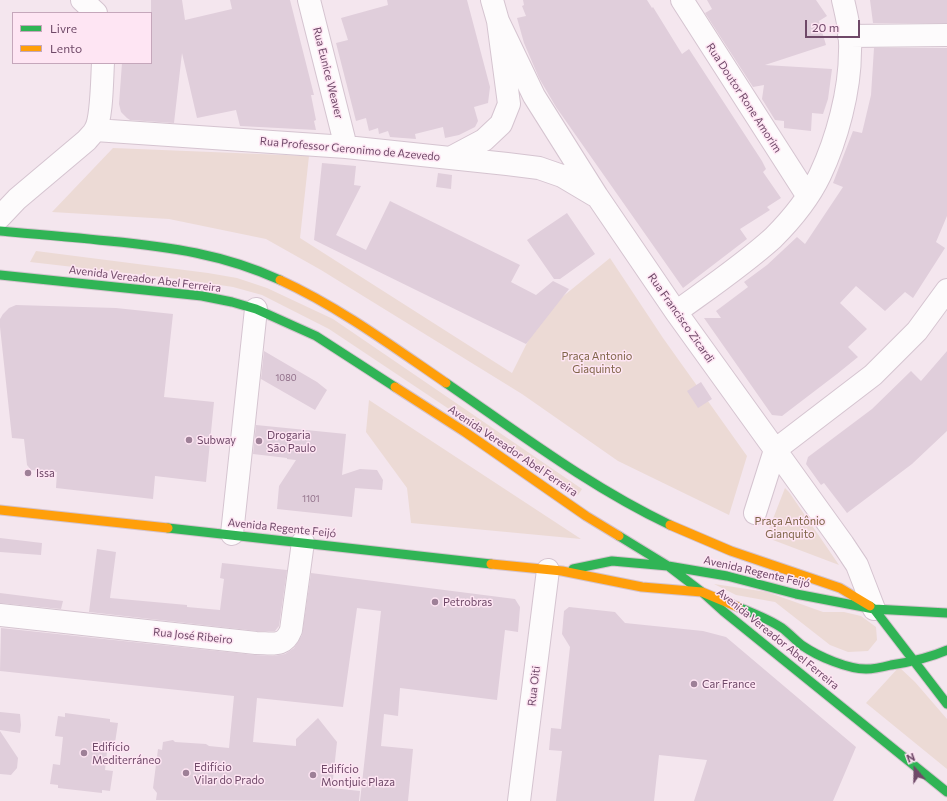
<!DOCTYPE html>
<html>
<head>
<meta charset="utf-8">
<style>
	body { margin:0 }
	#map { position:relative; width:947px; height:801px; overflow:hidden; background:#f4e6ee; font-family:Commissioner,sans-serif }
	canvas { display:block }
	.legend { position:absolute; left:12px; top:12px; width:140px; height:52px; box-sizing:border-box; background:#fee5f3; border:1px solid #c5a7bb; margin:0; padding:5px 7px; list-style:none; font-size:12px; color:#6f4968 }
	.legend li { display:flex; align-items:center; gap:8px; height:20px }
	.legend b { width:20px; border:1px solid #c5a7bb }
	.north { position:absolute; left:895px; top:749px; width:40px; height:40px; -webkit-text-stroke:3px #fee5f3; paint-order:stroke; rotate:340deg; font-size:11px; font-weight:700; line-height:16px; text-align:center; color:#6f4968 }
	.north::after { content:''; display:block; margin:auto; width:14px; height:18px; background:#6f4968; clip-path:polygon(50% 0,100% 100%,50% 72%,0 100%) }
	.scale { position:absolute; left:805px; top:20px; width:55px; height:18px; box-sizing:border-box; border:2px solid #6f4968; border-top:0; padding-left:5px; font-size:12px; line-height:14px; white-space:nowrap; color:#6f4968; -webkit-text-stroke:3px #fee5f3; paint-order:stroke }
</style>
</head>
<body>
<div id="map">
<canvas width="947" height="801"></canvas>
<ul class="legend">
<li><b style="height:5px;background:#30b455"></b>Livre</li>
<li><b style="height:5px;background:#ff9f0a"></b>Lento</li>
</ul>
<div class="north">N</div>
<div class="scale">20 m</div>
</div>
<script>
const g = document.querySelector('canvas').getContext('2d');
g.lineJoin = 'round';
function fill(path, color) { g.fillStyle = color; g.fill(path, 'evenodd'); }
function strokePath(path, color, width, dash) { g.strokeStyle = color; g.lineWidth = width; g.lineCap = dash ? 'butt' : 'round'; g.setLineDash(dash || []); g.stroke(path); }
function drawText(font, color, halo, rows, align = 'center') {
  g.font = font + ' Commissioner,sans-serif'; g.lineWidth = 3; g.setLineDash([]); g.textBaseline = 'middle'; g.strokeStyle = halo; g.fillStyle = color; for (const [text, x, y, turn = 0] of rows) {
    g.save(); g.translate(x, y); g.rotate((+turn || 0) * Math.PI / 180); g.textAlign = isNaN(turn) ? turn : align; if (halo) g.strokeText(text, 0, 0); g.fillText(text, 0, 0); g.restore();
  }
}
const green = new Path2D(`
	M113,148L309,156L300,238L512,373L534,329L561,298L610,258L663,338L747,456L729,515L618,461L522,394L321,270L266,239L169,219L52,212Z
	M36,251L208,273L237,278L267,288L333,319L582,489L578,495L329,329L262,295L233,287L187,280L30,262Z
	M369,400L581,539L411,523L407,488L366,432Z
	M785,488L789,492L839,565L773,540L769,532V529Z
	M714,584L767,592L823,612H844L861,616L876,627L877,640L868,651L848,652L830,645L775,602L736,595Z
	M899,667L915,682L947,719V769L866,703Z`);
const building = new Path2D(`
	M151,0H182L185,20L232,9L230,0H290L314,95H311L316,120L314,121L316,130L240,126L236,110L197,118L182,53L174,123L130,120L127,118L121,112L119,104L122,63H151Z
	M387,0H467L490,87L488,103L474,107L478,121L475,127L459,135L445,138L443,127L415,134L416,139L390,137L388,131L379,134L378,128L369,131L366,118L356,121L336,43L348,40L341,18L388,5Z
	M523,0H647L652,8L653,7L682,54L689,49L762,161L766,169L763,172L781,198L767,207L770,210L740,229L747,239L683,288L556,107L539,78L524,43L517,18L526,16L522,6L524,5Z
	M707,0H816L827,16L819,21L826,45L765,65L832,69L828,99L823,114L812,113L811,131L784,128V121L775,120L762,99L764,85L753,87L705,13L712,9Z
	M870,0H947V23H873Z
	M874,48H947V216L936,242L945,248L913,298L905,292L885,311L856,286L840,303L867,329L848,347L858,357L837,374L782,416L772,415L704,318H721L716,311L748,287L744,282L767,265L797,237L805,244L843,187L833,183L853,131L862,133L871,95Z
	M322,163L356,166L354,185L361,186L336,235L366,250L390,201L520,265L511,282L536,295L553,281L569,289L526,344L314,240Z
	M438,173L452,175L451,189L436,187Z
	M567,213L595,254L560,279H554L527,240Z
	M16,305L116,308L173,314L164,397L214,402L206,482L155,476L153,499L56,488L57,472L31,470L27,465L24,439L12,438L0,327V319L3,314L9,308Z
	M264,351L317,382L327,390L315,410L261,379Z
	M947,351V431L912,464L847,513L824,483L821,485L806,464L808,457L872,409L911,371L921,381Z
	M701,382L712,399L698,408L687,391Z
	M256,425L346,434L342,475L360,469L377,470L383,480L382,490L355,488L352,517L277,509L279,486L296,460L287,459V458L253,454Z
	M0,538L42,543L41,555L0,552Z
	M97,549L116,552L110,598L187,605V607L220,610L224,579L220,578L222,563L287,570L279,626L275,631H257L89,612Z
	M311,573L515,599L520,607L518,632L505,630L497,700L400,688L398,716L384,714L381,746L413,749L408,801H360L381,611L357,608L343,707L257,698L253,742L296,746V739L318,718L337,742L332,788L360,791L359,801L156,800L157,793L153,788L158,749L162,750L163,742L173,740L175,742L206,744L209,746L229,748L234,696L0,671L1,628L255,655L273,656L285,654L294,648L302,635Z
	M0,593L63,601L61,609L0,603Z
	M569,607L615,612L625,623L703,631L726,637L856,747L833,801H694L707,760L659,755L654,801H556L562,751L549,750L551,728L561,729L570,647L562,634L564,611Z
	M0,712L20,714L21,725L20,733L0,730Z
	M65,713L110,719V722L118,723L115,743L108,742L105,770L113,771L110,791L102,790V793L58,788V785L50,784L53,764L60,765L63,737L55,736L58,716L65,717Z
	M0,731L18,758L17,768L11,775L0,774Z`);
const street = new Path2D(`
	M82,0L96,13
	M309,0L346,147
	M682,0L807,195
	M498,21L534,96L597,196L676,312L843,544L857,565L874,609
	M849,36L947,35
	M95,130L346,147L507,164L539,168L562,176L594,195
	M452,157L484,140L501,124L509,104L498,21L492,0
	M0,217L17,199L87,140C89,137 93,134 95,130C102,119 102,78 103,63
	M676,312C709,288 743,265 773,238C791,220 809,198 820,175C837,139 850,91 850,51C851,34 847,17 843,0
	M755,513L775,450L873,375L917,331L947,290
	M232,534L256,309
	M0,615L256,643C272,643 284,648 291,630L303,542
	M519,801L548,570`);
const fast = new Path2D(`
	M0,231C36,234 73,237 109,241C170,247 223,254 280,280
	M0,275L202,296L232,302L256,309L316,336L395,387
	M446,383C519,433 590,487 670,525
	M168,528L491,564
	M619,536L668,566L702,592L723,611L947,792
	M573,569L612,561L668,566L727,576L796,594L874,609L947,613
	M870,606L874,609L947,704
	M738,607C753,613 769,619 782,628C790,634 796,641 803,646C819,657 848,669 866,669C874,669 883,667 891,665C910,662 929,658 947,650`);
const slow = new Path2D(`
	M280,280C339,307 392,346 446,383
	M395,387L465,432L586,516L619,536
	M0,510L168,528
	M670,525L731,551L840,588L870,606
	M491,564L562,571L642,587L702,592L738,607`);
const markers = [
	[189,440,4,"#9e8097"],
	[259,441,4,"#9e8097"],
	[28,473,4,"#9e8097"],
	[435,602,4,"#9e8097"],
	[694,684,4,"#9e8097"],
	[84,753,4,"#9e8097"],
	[186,773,4,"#9e8097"],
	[313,775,4,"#9e8097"]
];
const numberNames = [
	["1080",286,378],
	["1101",311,499]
];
const streetNames = [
	["Rua Eunice Weaver",328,73,76],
	["Rua Doutor Rone Amorim",744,98,57],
	["Rua Professor Geronimo de Azevedo",350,149,5],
	["Avenida Vereador Abel Ferreira",145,279,7],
	["Rua Francisco Zicardi",681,318,55],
	["Avenida Vereador Abel Ferreira",513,451,34],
	["Avenida Regente Feijó",282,528,6],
	["Avenida Regente Feijó",757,572,13],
	["Rua José Ribeiro",193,636,6],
	["Avenida Vereador Abel Ferreira",778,639,39],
	["Rua Oiti",534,686,-83]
];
const parkNames = [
	["Praça Antonio",597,356],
	["Giaquinto",597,369],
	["Praça Antônio",790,521],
	["Gianquito",790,534]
];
const poiNames = [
	["Drogaria",267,435],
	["São Paulo",267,448],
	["Subway",197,440],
	["Issa",36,473],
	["Petrobras",443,602],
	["Car France",702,684],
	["Edifício",92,747],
	["Mediterráneo",92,760],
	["Edifício",194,767],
	["Vilar do Prado",194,780],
	["Edifício",321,769],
	["Montjuic Plaza",321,782]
];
fill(green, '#ecdad5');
fill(building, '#e0cedb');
strokePath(street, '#d5c4d0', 24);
strokePath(fast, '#d4c3ce', 11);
strokePath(slow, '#d4c3ce', 11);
strokePath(street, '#fdfbfc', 22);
strokePath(fast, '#30b455', 9);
strokePath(slow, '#ff9f0a', 9);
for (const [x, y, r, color] of markers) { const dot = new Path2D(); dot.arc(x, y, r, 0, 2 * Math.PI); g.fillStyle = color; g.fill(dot); strokePath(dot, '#fee5f3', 1.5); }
drawText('9px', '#8d6c86', null, numberNames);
drawText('11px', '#6f4968', '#fee5f3', streetNames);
drawText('11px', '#7f6548', '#fee5f3', parkNames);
drawText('11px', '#6f4968', '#fee5f3', poiNames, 'left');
</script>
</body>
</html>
